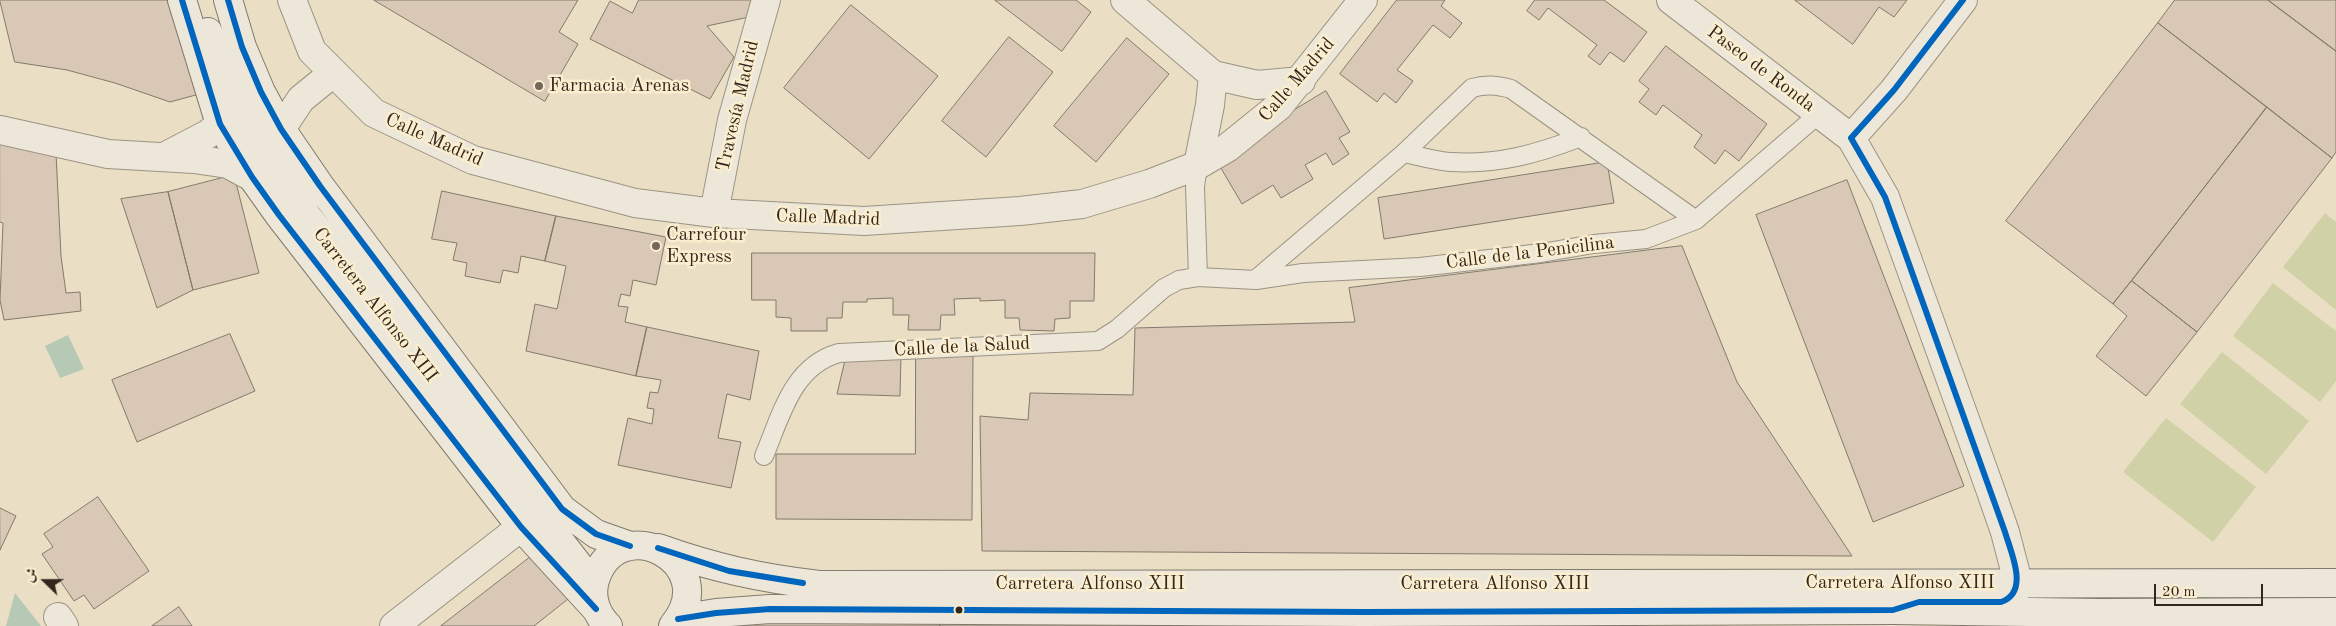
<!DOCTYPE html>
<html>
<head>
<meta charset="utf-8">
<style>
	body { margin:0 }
	#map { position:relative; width:2336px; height:626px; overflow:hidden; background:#eadfc4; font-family:"Old Standard TT",Amiri,serif }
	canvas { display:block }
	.north { position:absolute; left:20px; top:556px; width:50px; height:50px; -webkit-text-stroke:4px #fbeecf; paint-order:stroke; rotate:292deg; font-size:14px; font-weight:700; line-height:20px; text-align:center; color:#32261e }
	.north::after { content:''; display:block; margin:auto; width:18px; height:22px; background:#32261e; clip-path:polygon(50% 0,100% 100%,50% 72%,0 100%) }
	.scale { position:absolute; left:2154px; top:584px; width:109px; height:22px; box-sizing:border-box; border:2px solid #32261e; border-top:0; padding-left:6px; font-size:15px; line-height:18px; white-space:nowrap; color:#32261e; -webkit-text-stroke:4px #fbeecf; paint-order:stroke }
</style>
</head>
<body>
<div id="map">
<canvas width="2336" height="626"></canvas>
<div class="north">ش</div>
<div class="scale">20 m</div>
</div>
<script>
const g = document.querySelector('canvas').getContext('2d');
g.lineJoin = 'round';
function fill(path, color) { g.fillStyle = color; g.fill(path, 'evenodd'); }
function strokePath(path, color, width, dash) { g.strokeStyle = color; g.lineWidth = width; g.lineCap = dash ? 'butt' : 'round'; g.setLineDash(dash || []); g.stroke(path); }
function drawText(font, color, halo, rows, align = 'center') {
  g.font = font + ' "Old Standard TT",serif'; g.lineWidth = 5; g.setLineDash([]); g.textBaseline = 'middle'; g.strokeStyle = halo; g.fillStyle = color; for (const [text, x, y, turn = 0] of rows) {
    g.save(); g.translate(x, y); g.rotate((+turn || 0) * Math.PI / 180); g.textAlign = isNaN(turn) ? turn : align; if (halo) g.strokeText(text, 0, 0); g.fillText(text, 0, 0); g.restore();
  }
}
const green = new Path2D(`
	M2325,213L2336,222V310L2283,267Z
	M2273,283L2336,331V381L2320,402L2233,336Z
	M2222,352L2309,421L2266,474L2180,404Z
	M2166,418L2256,487L2213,542L2123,472Z`);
const water = new Path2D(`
	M68,335L84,369L60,378L45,346Z
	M15,593L41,626H6Z`);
const building = new Path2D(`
	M0,0H167L203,93L170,102L115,83L67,70L15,62Z
	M374,0H578L559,32L578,44L545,101Z
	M639,0H756L749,17L707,26L734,57L710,99L590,39L610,1L632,13Z
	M995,0H1076L1091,12L1062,51Z
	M1397,0H1445L1441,6L1462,23L1450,38L1433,25L1397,70L1413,81L1396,103L1384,93L1377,102L1340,74Z
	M1535,0H1604L1647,32L1624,62L1610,52L1600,65L1588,56L1597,45L1548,8L1539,20L1527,11Z
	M1795,0H1907L1894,17L1879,7L1853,44Z
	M2175,0H2268L2336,51V152L2332,158L2158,23Z
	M2268,0H2336V51Z
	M851,5L938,76L869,159L784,88Z
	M2158,23L2267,107L2113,304L2006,221Z
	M1009,37L1053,72L986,157L942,121Z
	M1127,38L1169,74L1096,162L1054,126Z
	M1666,46L1767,124L1739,161L1725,150L1715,164L1694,147L1702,135L1663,105L1656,115L1639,102L1649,89L1639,81Z
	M1326,91L1350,132L1339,138L1349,154L1333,165L1326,153L1305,165L1313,179L1281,198L1273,185L1242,204L1215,158Z
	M2267,107L2332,158L2197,332L2132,281Z
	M0,140L56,153L61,256L66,293L80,292L81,311L4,320L0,300L3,223L0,222Z
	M1607,162L1614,203L1384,239L1378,198Z
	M234,175L259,273L193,290L168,192Z
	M1847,180L1964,486L1873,522L1756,215Z
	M442,191L556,216L545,261L521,256L518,273L503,270L500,283L465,276L467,263L453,260L457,243L432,239Z
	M168,192L193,290L157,308L121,199Z
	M556,216L666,237L656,285L633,280L630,296L621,294L618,306L628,307L625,322L647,327L636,376L526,351L535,304L557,309L566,266L545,261Z
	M1682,246L1737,382L1852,556L982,551L980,416L1028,420L1030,393L1133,395L1135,328L1355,322L1349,288Z
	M752,253H1095L1094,301H1070V318L1055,319L1054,331L1020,330L1019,318H1005V300L980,301V298L954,299L955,315H941L940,330H908L909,315H893V298L867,299V302H843L842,318H827V331H791V318L776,317V300H752Z
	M2132,281L2197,332L2146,396L2096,356L2127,316L2113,304Z
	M647,327L759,351L750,400L727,394L718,438L741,442L731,488L618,465L628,418L652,424L654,409L647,408L650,392L658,393L661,380L636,376Z
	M230,334L255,391L137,442L112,380Z
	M916,354H973L972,520L776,519V454H915Z
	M901,355L900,396L837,394L846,356Z
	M98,497L149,571L94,609L84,595L74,601L42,554L53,547L44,534Z
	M0,508L16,516L0,550Z
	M533,555L568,599L534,626H441Z
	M179,607L192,626H152Z
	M723,614L940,623V626H718Z
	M940,623L1268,626H940Z`);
const lane = new Path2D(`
	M1404,153C1419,156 1435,161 1450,162C1498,165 1537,154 1581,137
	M1198,277L1195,187L1198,165
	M1256,279L1404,153L1472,88C1486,84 1497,85 1511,89L1696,220
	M764,456C781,416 792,366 839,353L1098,341L1117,329L1164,288L1179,280L1198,277L1256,280L1303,273L1420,267L1541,253L1594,244L1646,239L1696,220L1820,113`);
const street = new Path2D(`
	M292,0L312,51L374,113L473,160L635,203L714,213L864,221L1020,211L1082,204L1149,184L1198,165L1227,148L1279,106L1363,0
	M1125,0L1213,75L1257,85L1301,81
	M1671,0L1851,138L1885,197L1989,486L2005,532L2018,582L2015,592L2007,600L2001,602H1973
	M281,129L301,99L333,73
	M0,130L108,154L194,159L228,164L252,177
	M1851,138L1894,90L1963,0
	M164,157L208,134L220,124
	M1198,165L1210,105L1213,75
	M714,213L732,120L766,0
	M58,617L64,626
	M394,626L521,527`);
const secondary = new Path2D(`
	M182,0L220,124L252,177L279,215L521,527L596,609
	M228,0L242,47L261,92L281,129L320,186L562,509L596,534L630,546
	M208,32C235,98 268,157 307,216L580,567
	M658,548C714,568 760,578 819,585L2336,583
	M678,619L716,613L770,609L1364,612L1893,610L2100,613L2336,612
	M608,626C596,614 590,597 595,580C618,507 725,563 673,626`);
const bus1 = new Path2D(`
	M182,0L220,124L252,177L279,215L521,527L596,609
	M228,0L242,47L261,92L281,129L320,186L562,509L596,534L630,546
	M1851,138L1894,90L1963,0
	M658,548L729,571L803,583
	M678,619L716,613L770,609L1364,612L1893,610L1919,602H2001C2030,592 2011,553 2005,532L1885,197L1851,138`);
const markers = [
	[539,86,5,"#726758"],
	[656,246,5,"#726758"],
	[959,610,4.5,"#32261e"]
];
const streetNames = [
	["Paseo de Ronda",1761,69,37],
	["Calle Madrid",1297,80,-49],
	["Travesía Madrid",738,106,-77],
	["Calle Madrid",434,140,24],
	["Calle Madrid",828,218,2],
	["Calle de la Penicilina",1530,253,-7],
	["Carretera Alfonso XIII",375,305,52],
	["Calle de la Salud",962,347,-3],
	["Carretera Alfonso XIII",1900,583],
	["Carretera Alfonso XIII",1090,584],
	["Carretera Alfonso XIII",1495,584]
];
const poiNames = [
	["Farmacia Arenas",549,86],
	["Carrefour",666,235],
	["Express",666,257]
];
fill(green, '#d0d1a7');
fill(water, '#b5c9b5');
fill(building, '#d8c8b5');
strokePath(building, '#817a6d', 1);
strokePath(lane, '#9b9383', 20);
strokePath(street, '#9b9383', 30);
strokePath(secondary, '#817a6d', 30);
strokePath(lane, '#ede7d9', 18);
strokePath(street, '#ede7d9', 28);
strokePath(secondary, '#ede7d9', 28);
strokePath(bus1, '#0065bd', 6);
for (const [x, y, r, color] of markers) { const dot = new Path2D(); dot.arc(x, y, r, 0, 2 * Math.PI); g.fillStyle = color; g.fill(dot); strokePath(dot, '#fbeecf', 2); }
drawText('19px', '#32261e', '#fbeecf', streetNames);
drawText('19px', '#32261e', '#fbeecf', poiNames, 'left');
</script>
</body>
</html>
